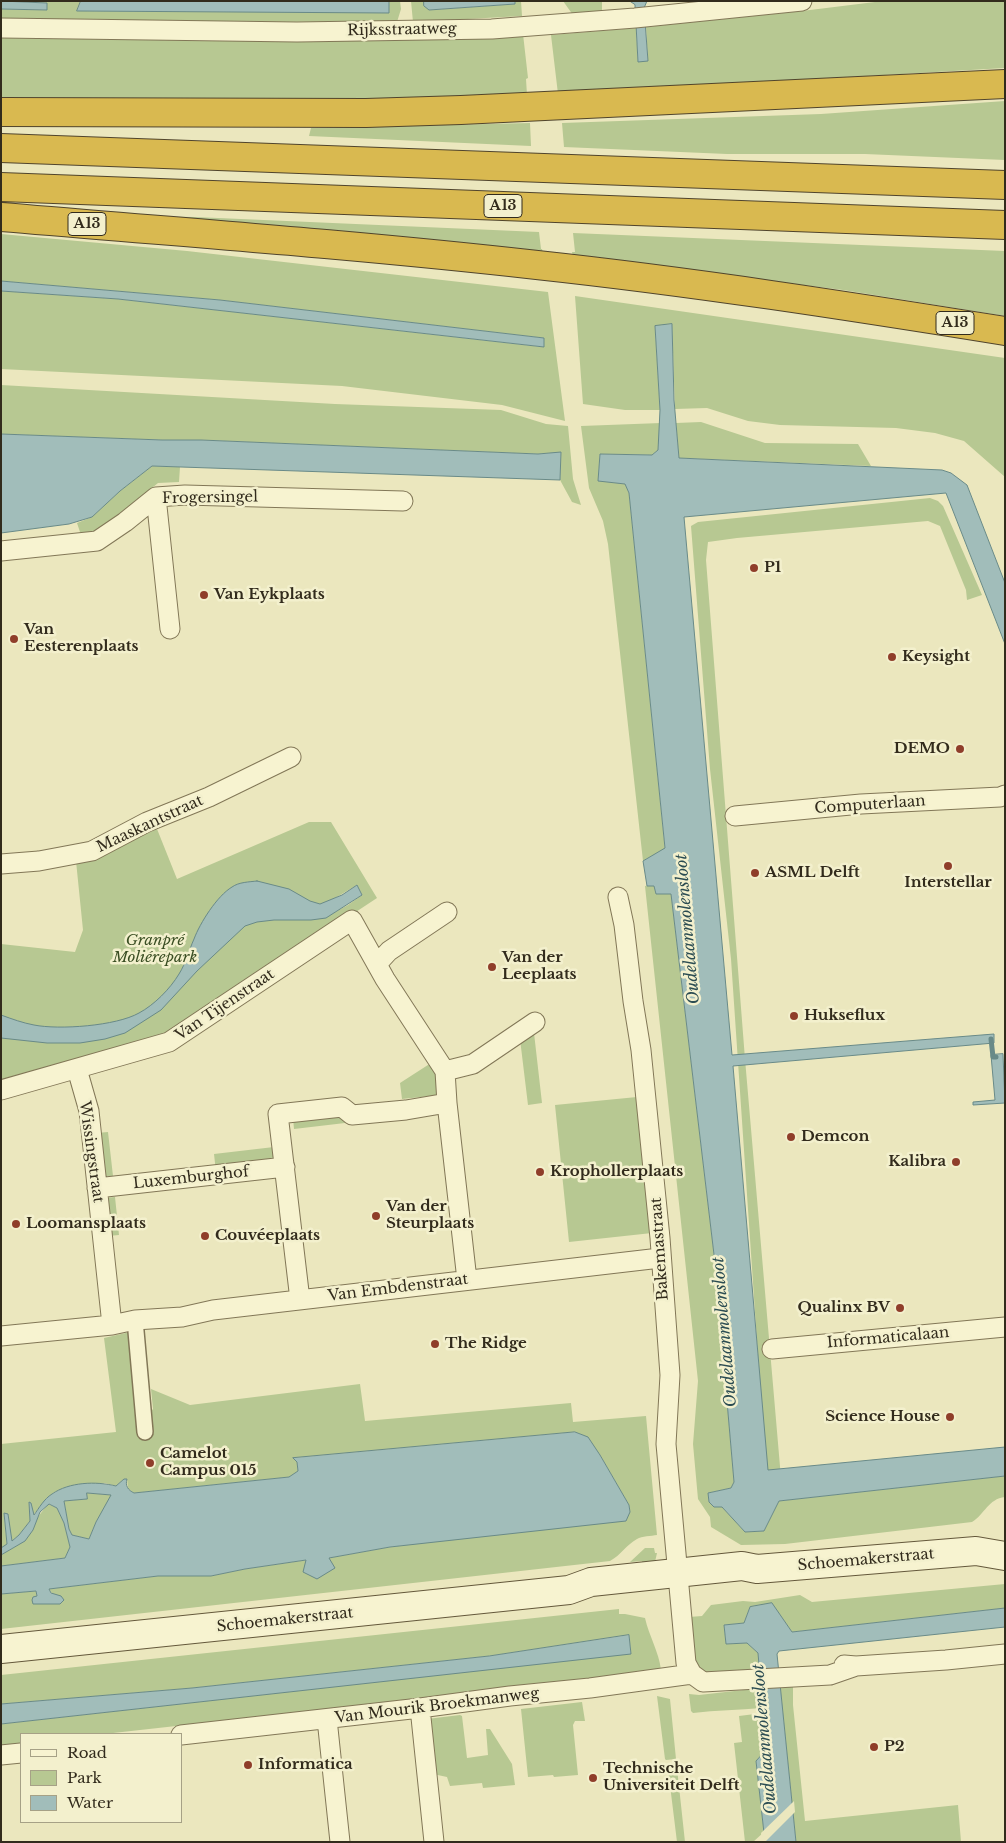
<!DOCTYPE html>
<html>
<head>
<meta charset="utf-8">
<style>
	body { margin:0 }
	#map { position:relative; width:1006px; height:1843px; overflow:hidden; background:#ebe7be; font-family:"Libre Baskerville",serif }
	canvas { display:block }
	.frame { position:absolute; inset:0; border:2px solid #322b1c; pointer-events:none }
	.legend { position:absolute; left:20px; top:1733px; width:162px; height:90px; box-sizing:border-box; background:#f3f0cd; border:1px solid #a6a186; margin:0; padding:6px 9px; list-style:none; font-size:15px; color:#322b1c }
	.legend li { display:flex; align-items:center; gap:10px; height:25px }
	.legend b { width:25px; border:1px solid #a6a186 }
</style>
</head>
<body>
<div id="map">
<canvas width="1006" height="1843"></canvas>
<div class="frame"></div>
<ul class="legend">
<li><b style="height:6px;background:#f7f3d0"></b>Road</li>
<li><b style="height:14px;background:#b7c892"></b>Park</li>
<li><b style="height:14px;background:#a1bdba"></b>Water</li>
</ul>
</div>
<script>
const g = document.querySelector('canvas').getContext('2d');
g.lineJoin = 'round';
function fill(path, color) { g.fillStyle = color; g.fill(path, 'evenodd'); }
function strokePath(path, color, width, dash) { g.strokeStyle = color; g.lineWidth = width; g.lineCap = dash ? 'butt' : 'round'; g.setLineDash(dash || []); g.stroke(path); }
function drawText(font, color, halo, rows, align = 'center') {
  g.font = font + ' "Libre Baskerville",serif'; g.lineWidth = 5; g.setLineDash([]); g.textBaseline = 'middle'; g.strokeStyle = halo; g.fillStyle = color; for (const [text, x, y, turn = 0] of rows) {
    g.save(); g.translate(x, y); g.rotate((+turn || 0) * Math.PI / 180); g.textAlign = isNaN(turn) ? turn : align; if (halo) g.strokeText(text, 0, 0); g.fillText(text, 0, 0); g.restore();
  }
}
const green = new Path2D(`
	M1,1H81L77,11L389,12V1H400L401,9L397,22L1,21V9L46,10L47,3Z
	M411,1H424V3L429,10L514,4L515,1H521L522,16L413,22Z
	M563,1H602V10L599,13L573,15Z
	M883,1H1005V68L558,94L551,35L636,28L638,61H648L646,27L802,11Z
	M523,34L528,78L526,79L527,95L371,99L1,101V38L237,41L367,40Z
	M1005,101V160L865,154H727L564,147L562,123L821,114Z
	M530,123L531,146L309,136L311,128Z
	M122,216L195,217L539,232L541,249H542L543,253Z
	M573,233L1005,251V316L843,290L573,256L572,252H575Z
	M1,234L187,251L548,292L565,421L502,405L342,386L1,369V291L118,299L543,347L544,338L220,300L1,281Z
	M575,296L1005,358V477L964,441L935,433L896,428L780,425L748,421L707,408L675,409L672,324L655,327L660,410H625L583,404Z
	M1,385L335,404L501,410L546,424L568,426L573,479L581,505L572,502L560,480L561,453L538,454L201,440H162L1,434Z
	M701,422L765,443L858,444L871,466L679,458L676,423Z
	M661,423L658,450L652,455L600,454L598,480L626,484L629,493L665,849L643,861L608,544L603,521L589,488L581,426Z
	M152,466L180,467L179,482L158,483L97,533L81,535L77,523L92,517L120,491Z
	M930,498L938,501L943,506L982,595L967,600L966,590L940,526L928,521L737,538L708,542L706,560L745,1059L781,1478L766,1474L731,959L710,769L691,526L698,522Z
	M309,822H331L377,898L165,1038L1,1084V944L75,952L83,930L76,861L85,859L157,829L177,879ZM357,885L362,895L348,905L335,912L330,901Z
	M654,885L656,894H671L715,1263L734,1482L731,1488L708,1493L709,1502L714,1507H722L745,1532L764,1531L779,1501L1005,1476V1497C988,1499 985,1514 972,1522L785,1544L741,1545L711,1527L710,1517L698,1499L693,1444L698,1381L645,886Z
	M534,1033L542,1103L528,1105L520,1039Z
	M431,1063L438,1074L440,1095L402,1099L400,1083Z
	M637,1097L652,1233L569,1242L555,1105Z
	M344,1112L345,1123L294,1129L293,1118Z
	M108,1132L113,1176L102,1177L97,1133Z
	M274,1147L275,1165L216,1172L214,1154Z
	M115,1197L119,1235L108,1236L104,1198Z
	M130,1332L140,1423L153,1409L151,1389L190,1405L360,1384L365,1421L571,1403L573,1422L646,1416L657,1535C651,1536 642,1536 637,1539C626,1545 621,1555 610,1561L1,1629V1594L36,1591L37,1596L33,1604H60L49,1589L158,1576H211L245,1569L307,1560L329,1558L390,1547L630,1512L629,1505L600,1455L588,1438L575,1432L294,1458L297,1462L298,1471L290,1477L134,1493L128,1489L127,1479H124L116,1486L105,1483L65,1488L53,1493L33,1515L31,1503L29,1502L30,1521L19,1535L11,1542L8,1514L4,1515L7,1545L1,1548V1444L116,1432L104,1338Z
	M87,1493L112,1495L96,1522L89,1539L72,1535L69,1529L64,1501L86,1499Z
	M48,1504L57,1508L64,1523L70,1547L65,1558L1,1566V1555L18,1545L33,1530L37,1518Z
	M645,1548H654L655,1553H657L655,1562L643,1567L642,1561L630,1562Z
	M1005,1584V1608L792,1632L772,1604L750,1607L744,1623L724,1625L726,1644L747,1643L758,1653L759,1671L704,1674L695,1664L689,1617L702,1616L711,1605L743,1601L755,1602L800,1595L812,1602Z
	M619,1609V1614H625L645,1618C649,1636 659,1652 661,1670L654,1673L104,1734H21V1743L1,1746V1724L631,1653L629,1635L489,1656L192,1688L1,1704V1675Z
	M793,1685V1705L805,1821L958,1805L961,1842H796L780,1687Z
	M761,1688L762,1708C739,1710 716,1710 693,1713L691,1711L689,1694L699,1695Z
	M657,1696L670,1699L676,1759L666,1760L665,1759Z
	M582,1702L585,1721H575L573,1725L578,1775L554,1777L553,1775L528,1777L521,1709Z
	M763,1713L766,1750L756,1761L764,1832L753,1842H745L734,1743L742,1742L739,1716Z
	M460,1715L462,1716L467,1758L488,1755L486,1729H490L512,1764L515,1785L483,1788L482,1783L450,1786L447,1777L433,1774L427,1719Z
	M677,1768L685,1842H677L668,1769Z`);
const water = new Path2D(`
	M1,1L47,3V10L1,9Z
	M81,1H389V13L77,11Z
	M424,1H515V4L429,10L424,6Z
	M630,1H647L644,8L648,61L638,62L635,5Z
	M1,281L220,300L544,338V347L118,299L1,291Z
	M672,324L674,400L679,458L942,470L951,473L967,485L1005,583V644L946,493L684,517L732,1055L994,1034V1043L733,1066L768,1470L1005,1447V1476L779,1501L764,1531L745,1532L722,1507H714L709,1502L708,1493L731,1488L734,1482L715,1263L671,894H656L654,886H647L643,861L665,848L629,493L625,484L598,481L600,454L652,455L658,450L660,410L655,326Z
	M1,434L162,440H201L538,454L561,452L560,480L152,466L120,491L92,517L69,524L1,533Z
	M257,881L289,889L310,901L320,904L342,895L357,885L362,895L326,918L311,920H274L257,922L245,926L197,971L161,1010L125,1033L105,1039L80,1043H47L1,1038V1015C12,1019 23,1023 34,1025C59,1030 116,1026 139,1013C154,1005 170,989 179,974C186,963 189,950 194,939C200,923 217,896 232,887C239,882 249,882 257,881Z
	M1003,1054L1005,1103L973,1105V1102L995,1100L991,1055Z
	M575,1432L588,1437L600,1455L629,1505L630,1512L626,1521L390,1547L329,1558L335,1568L317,1579L303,1572L306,1560L245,1569L211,1576H158L49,1589L51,1593L61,1596L64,1600L60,1604H33L32,1600L33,1597L37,1596L36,1591L1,1594V1566L65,1558L70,1547L64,1523L57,1508L49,1504L40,1512L33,1530L25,1541L1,1555V1548L7,1544L4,1513L8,1514L12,1541L19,1535L30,1521L29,1502L31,1503L34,1515C39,1508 44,1499 52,1494C69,1482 96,1481 116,1486L124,1479H127C125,1486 128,1490 134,1493L289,1477L298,1471L297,1462L293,1458ZM87,1493L111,1495L96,1522L89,1539L72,1535L69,1529L64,1501L87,1499Z
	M772,1603L792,1632L1005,1608V1627L779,1651L777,1654L796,1842H765L756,1761L766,1750L758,1653L747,1643L726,1644L724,1625L744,1623L750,1607Z
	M629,1635L631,1654L1,1724V1704L192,1688L489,1656Z`);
const pier = new Path2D(`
	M794,1801L795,1812L765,1842H762L761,1833Z`);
const stream = new Path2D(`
	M991,1039L993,1057H996`);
const pedestrian = new Path2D(`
	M135,1320L145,1432`);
const minor = new Path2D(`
	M1,28L297,32L492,29L635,18L802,1
	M156,497L170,629
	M1,551L97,541L125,522L156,497L185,495L403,501
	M735,816L861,804L1000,797L1005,795
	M1,864L39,861L92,851L147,822L209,797L291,757
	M618,897L624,925L633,1001L641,1050L660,1238L670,1375L666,1444L686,1663L692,1674L703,1682L830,1675L856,1666
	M377,964L389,951L447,912
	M77,1069L89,1111L112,1325
	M445,1071L473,1064L535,1022
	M1,1090L169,1042L352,920L385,979L445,1071L447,1103L467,1280
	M97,1188L285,1167
	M300,1300L278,1114L342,1107L352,1115L406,1110L447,1103
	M1,1336L112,1325L135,1320L182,1317L213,1310L660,1258
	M772,1349L1005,1327
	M844,1665L856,1666L946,1660L1005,1654
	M420,1708L434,1842
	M327,1719L340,1842
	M181,1735L420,1708L510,1696L590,1688L692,1674
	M1,1755L21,1753`);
const secondary = new Path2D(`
	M1,1649L569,1590L591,1582L742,1566L757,1569L976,1551L1005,1556`);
const motorway = new Path2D(`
	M1,112L366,113L461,110L1005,84
	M1,148L1005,185
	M1,187L1005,225
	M1,217C180,232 359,245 537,265C694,282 849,306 1005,331`);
const markers = [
	[754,568,5,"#8f3e2a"],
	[204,595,5,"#8f3e2a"],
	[14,639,5,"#8f3e2a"],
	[892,657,5,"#8f3e2a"],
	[960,749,5,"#8f3e2a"],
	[948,866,5,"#8f3e2a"],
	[755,873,5,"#8f3e2a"],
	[492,967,5,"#8f3e2a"],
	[794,1016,5,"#8f3e2a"],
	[791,1137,5,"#8f3e2a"],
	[956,1162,5,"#8f3e2a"],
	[540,1172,5,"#8f3e2a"],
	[376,1216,5,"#8f3e2a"],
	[16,1224,5,"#8f3e2a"],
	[205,1236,5,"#8f3e2a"],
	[900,1308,5,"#8f3e2a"],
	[435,1344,5,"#8f3e2a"],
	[950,1417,5,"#8f3e2a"],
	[150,1463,5,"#8f3e2a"],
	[874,1747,5,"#8f3e2a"],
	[248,1765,5,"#8f3e2a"],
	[593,1778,5,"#8f3e2a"]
];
const shields = [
	[503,206,38],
	[87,224,38],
	[955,323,38]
];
const shieldNames = [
	["A13",503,206],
	["A13",87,224],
	["A13",955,323]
];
const streetNames = [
	["Rijksstraatweg",402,30,-1],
	["Frogersingel",210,498,-1],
	["Computerlaan",870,805,-4],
	["Maaskantstraat",150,824,-25],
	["Van Tijenstraat",225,1005,-34],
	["Wissingstraat",91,1152,82],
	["Luxemburghof",191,1178,-6],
	["Bakemastraat",660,1249,-94],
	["Van Embdenstraat",398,1288,-7],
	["Informaticalaan",888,1338,-5],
	["Schoemakerstraat",866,1560,-5],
	["Schoemakerstraat",285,1620,-6],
	["Van Mourik Broekmanweg",437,1706,-7]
];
const poiNames = [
	["P1",764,568],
	["Van Eykplaats",214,595],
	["Van",24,630],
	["Eesterenplaats",24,647],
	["Keysight",902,657],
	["DEMO",950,749,"right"],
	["ASML Delft",765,873],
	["Interstellar",948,883,"center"],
	["Van der",502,958],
	["Leeplaats",502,975],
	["Hukseflux",804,1016],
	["Demcon",801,1137],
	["Kalibra",946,1162,"right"],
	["Krophollerplaats",550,1172],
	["Van der",386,1207],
	["Steurplaats",386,1224],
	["Loomansplaats",26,1224],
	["Couvéeplaats",215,1236],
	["Qualinx BV",890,1308,"right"],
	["The Ridge",445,1344],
	["Science House",940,1417,"right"],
	["Camelot",160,1454],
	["Campus 015",160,1471],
	["P2",884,1747],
	["Informatica",258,1765],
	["Technische",603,1769],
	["Universiteit Delft",603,1786]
];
const parkNames = [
	["Granpré",155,941],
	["Moliérepark",155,958]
];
const waterNames = [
	["Oudelaanmolensloot",688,929,-95],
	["Oudelaanmolensloot",725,1332,-95],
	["Oudelaanmolensloot",765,1739,-95]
];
fill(green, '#b7c892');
fill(water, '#a1bdba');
strokePath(water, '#698a88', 1);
fill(pier, '#ebe7be');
strokePath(stream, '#698a88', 5);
strokePath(pedestrian, '#827757', 18);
strokePath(minor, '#827757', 21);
strokePath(secondary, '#64583b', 30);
strokePath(motorway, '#50442c', 30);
strokePath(pedestrian, '#f7f3d0', 15);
strokePath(minor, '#f7f3d0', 19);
strokePath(secondary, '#f7f3d0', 28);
strokePath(motorway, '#d9b950', 28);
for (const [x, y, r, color] of markers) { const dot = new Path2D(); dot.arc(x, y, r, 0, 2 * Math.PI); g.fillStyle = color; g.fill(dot); strokePath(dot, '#f3f0cd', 2); }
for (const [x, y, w] of shields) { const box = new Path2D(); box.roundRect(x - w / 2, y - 11.5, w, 23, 4); g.fillStyle = '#f3f0cd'; g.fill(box); strokePath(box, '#322b1c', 1); }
drawText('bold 14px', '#322b1c', null, shieldNames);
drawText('15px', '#322b1c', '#f3f0cd', streetNames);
drawText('bold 15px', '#322b1c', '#f3f0cd', poiNames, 'left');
drawText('italic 15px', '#3a4e23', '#f3f0cd', parkNames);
drawText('italic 16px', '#2b4c52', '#f3f0cd', waterNames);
</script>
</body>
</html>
